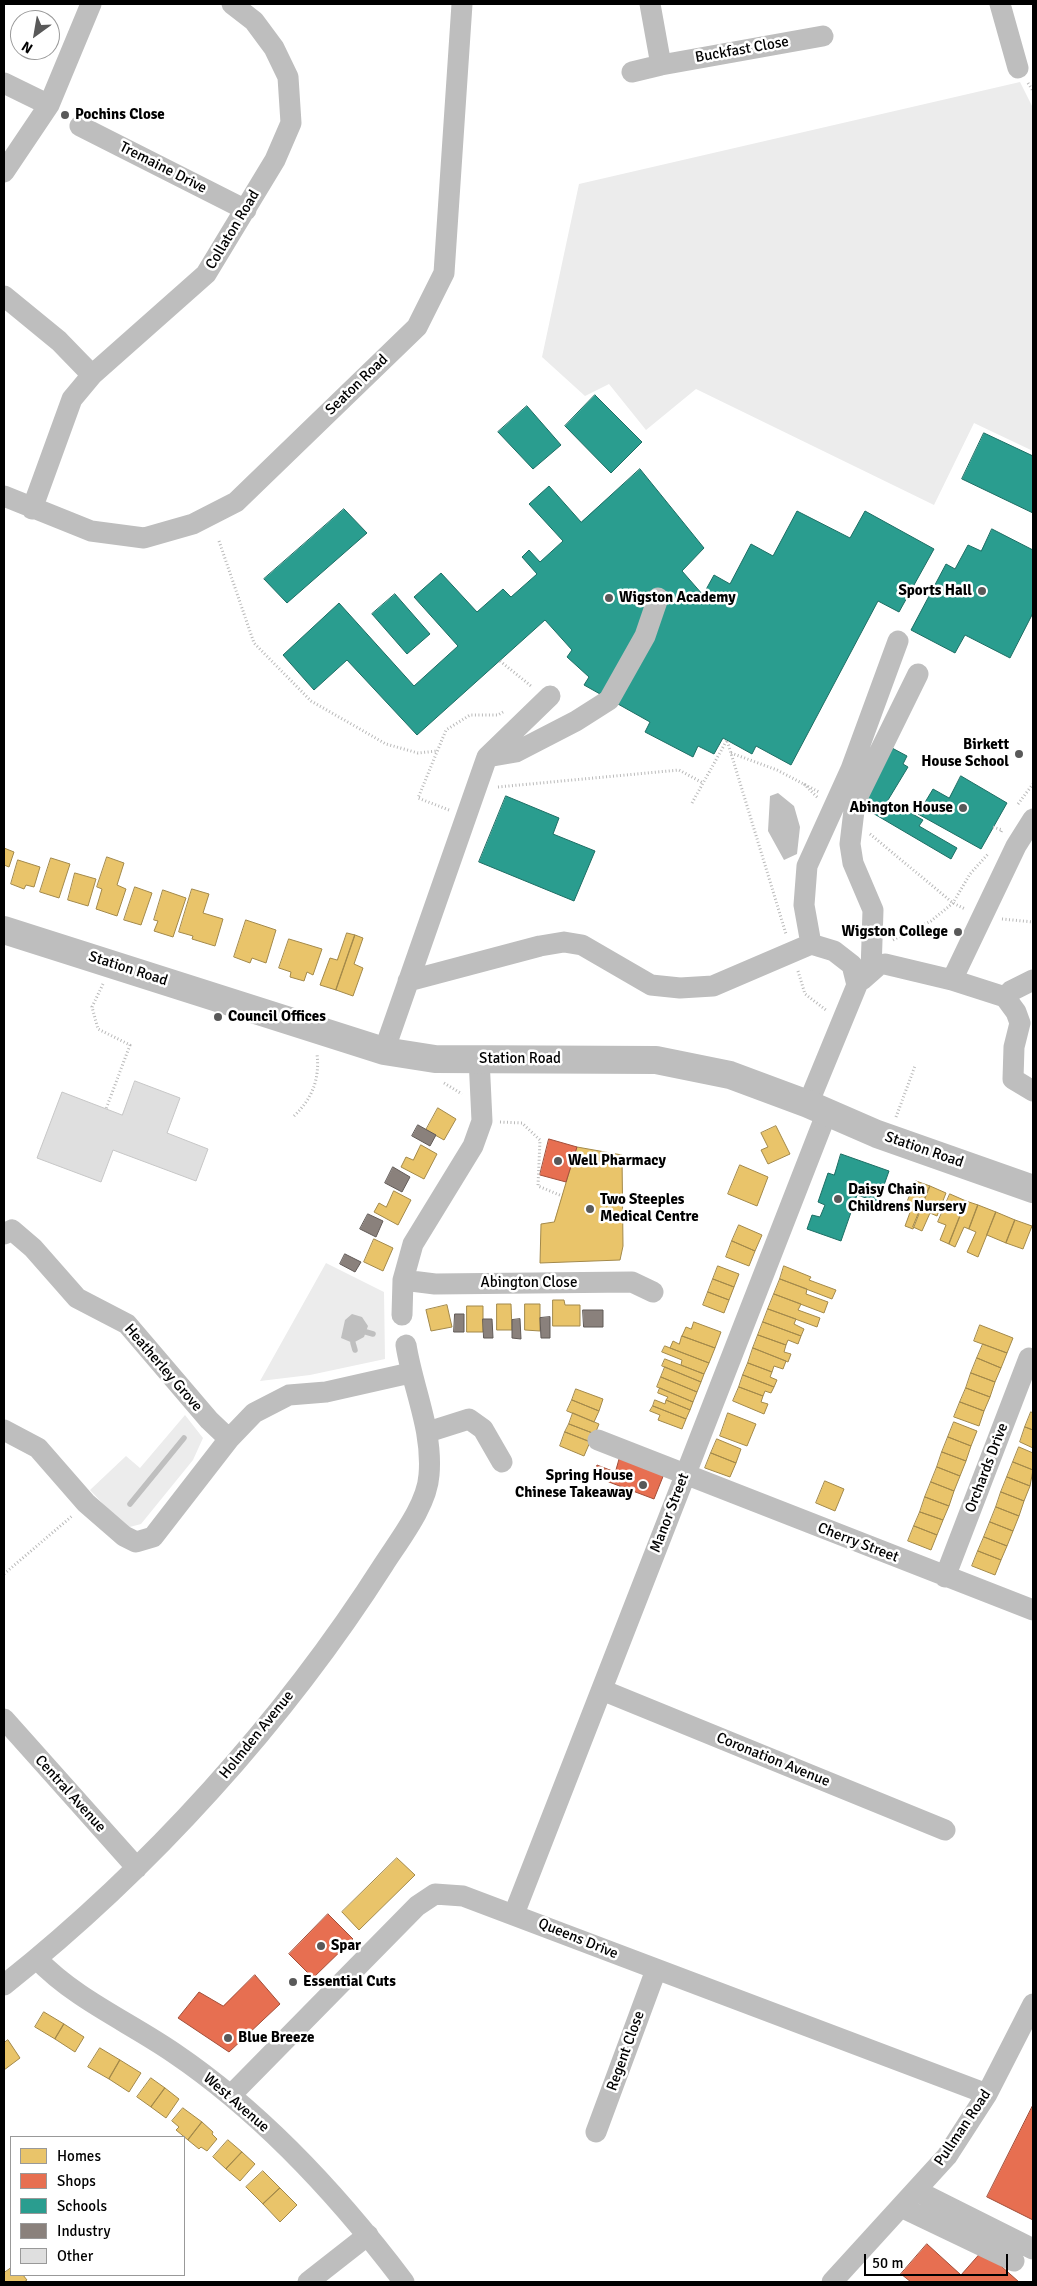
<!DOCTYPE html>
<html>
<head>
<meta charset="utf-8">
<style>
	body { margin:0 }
	#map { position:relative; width:1037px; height:2286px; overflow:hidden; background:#fff; font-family:Signika,sans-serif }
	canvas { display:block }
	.frame { position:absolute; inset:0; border:5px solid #000; pointer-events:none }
	.legend { position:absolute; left:10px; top:2136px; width:175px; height:140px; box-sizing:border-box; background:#fff; border:1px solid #999; margin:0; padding:6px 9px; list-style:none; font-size:15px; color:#000 }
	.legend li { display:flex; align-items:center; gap:10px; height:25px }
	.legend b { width:25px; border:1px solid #999 }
	.north { position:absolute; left:10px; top:10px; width:50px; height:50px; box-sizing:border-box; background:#fff; border:1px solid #999; border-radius:50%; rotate:212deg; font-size:14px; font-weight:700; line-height:20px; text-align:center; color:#000 }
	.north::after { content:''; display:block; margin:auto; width:18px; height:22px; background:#595959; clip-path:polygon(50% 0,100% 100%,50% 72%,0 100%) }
	.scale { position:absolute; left:864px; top:2254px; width:144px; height:22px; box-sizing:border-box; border:2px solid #000; border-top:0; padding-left:6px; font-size:15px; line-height:18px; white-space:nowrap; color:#000; -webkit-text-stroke:4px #fff; paint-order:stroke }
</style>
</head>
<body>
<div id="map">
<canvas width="1037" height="2286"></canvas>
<div class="frame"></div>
<ul class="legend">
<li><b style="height:14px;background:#e9c46a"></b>Homes</li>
<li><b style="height:14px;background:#e76f51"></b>Shops</li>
<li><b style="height:14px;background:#2a9d8f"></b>Schools</li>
<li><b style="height:14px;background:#8a817c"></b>Industry</li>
<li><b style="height:14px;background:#dfdfdf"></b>Other</li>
</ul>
<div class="north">N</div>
<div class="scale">50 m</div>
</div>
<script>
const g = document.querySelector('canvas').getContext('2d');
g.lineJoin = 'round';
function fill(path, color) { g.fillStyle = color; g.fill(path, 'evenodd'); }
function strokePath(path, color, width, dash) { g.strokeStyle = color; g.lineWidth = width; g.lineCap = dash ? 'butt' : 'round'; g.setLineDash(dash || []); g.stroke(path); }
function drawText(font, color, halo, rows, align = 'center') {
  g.font = font + ' Signika,sans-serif'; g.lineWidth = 5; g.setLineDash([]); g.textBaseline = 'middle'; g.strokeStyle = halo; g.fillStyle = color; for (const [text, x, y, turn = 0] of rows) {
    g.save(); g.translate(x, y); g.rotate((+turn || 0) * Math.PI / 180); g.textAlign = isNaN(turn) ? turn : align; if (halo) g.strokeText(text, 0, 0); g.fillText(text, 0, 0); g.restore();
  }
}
const green = new Path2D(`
	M1020,82L1033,108V451L974,423L934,505L696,389L646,430L609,384L585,396L542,357L579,184Z
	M326,1263L384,1292L385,1359L310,1375L260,1381Z
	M185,1415L203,1438L193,1460L141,1524L126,1528L90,1490L126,1456L140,1468Z`);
const water = new Path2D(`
	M778,793L794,806L800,827L797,854L784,860L768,831L770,796Z
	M352,1314L362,1317L368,1326L364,1337L353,1343L341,1338L345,1320Z`);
const homes = new Path2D(`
	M4,848L14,852L9,867L4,865Z
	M107,857L124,863L117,885L126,889L117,916L96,909L102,889L97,887Z
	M51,858L70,864L59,898L40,892Z
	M18,860L40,867L34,887L26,885L24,889L11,884Z
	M75,873L96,879L88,906L68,900Z
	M135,887L152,893L141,925L124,920Z
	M192,889L209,894L203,913L223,919L215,946L192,939L193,936L179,932Z
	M163,890L186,898L173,937L154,931L158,921L154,920Z
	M246,920L276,930L266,963L252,958L250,963L234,957Z
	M347,933L355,935L336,990L320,985L330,958L337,960Z
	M355,935L363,938L354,964L363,968L353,996L336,990Z
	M289,939L322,949L313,975L307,972L304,981L290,977L291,972L279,968Z
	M438,1108L456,1119L444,1140L426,1130Z
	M776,1126L790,1154L768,1164L761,1150L768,1147L761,1133Z
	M421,1145L437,1154L424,1179L401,1167L406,1157L413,1160Z
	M577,1147L622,1155L623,1246L620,1260L540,1263L541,1224L554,1222Z
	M740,1165L768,1177L757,1206L728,1194Z
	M916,1181L930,1186L913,1229L905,1226L912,1207L906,1205Z
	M930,1186L946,1193L937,1216L930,1213L922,1231L913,1227Z
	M394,1191L411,1200L398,1225L374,1212L379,1203L386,1207Z
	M950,1194L966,1201L949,1244L940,1240L946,1225L938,1222Z
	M966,1201L978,1205L969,1229L964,1227L955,1247L949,1244Z
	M978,1205L996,1212L978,1257L967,1252L976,1232L969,1229Z
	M996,1212L1015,1220L1006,1243L987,1235Z
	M1015,1220L1032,1226L1023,1249L1006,1243Z
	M739,1225L762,1235L755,1251L732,1241Z
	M374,1239L393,1248L383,1271L364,1262Z
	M732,1241L755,1251L749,1266L726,1257Z
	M718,1266L739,1274L734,1287L713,1279Z
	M784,1266L811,1277L809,1280L836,1290L832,1299L780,1279Z
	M713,1279L734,1287L729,1300L708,1292Z
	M780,1279L807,1289L806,1294L828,1302L824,1313L774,1294Z
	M708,1292L729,1300L724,1313L703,1305Z
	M774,1294L801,1304L798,1310L820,1318L817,1327L768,1309Z
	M553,1300H564L565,1305H580V1326H553Z
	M497,1304H511L512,1330H497Z
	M525,1304H540V1331L525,1330Z
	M447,1305L452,1327L431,1331L426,1310Z
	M467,1306H483V1332H467Z
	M768,1309L796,1319L794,1324L804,1329L801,1336L763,1322Z
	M694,1322L721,1332L715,1348L682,1336L686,1327L691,1329Z
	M763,1322L801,1336L798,1344L788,1340L786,1345L758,1335Z
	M980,1325L1013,1338L1007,1353L974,1341Z
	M758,1335L786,1345L784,1352L791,1354L788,1362L753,1348Z
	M682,1336L715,1348L709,1363L670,1348L673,1341L679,1344Z
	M983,1344L1007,1353L1001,1368L977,1358Z
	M665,1346L709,1363L704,1374L681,1365L682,1360L662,1352Z
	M753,1348L786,1361L783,1369L774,1366L772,1372L748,1363Z
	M977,1358L1001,1368L995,1382L971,1373Z
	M665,1359L704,1374L701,1382L662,1366Z
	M748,1363L772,1372L770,1377L777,1380L774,1387L743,1375Z
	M665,1367L701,1382L697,1392L661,1377Z
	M971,1373L995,1382L990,1397L966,1388Z
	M743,1375L774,1387L771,1393L765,1391L763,1396L739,1387Z
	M661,1377L697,1392L693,1402L657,1387Z
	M739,1387L763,1396L761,1402L768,1404L764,1414L733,1401Z
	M660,1388L693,1402L690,1410L666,1400L668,1397L658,1393Z
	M966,1388L990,1397L984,1411L960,1402Z
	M576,1389L603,1399L599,1411L572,1400Z
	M572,1400L599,1411L594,1422L567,1411Z
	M655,1400L665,1404L666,1400L690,1410L686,1419L653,1406Z
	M960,1402L984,1411L979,1426L954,1417Z
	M653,1406L686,1419L682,1429L658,1420L660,1415L650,1411Z
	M1031,1412L1033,1413V1430L1025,1427Z
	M573,1413L599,1424L595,1434L569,1424Z
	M728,1413L756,1424L747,1446L720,1436Z
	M954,1422L977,1431L971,1446L948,1437Z
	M569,1424L595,1434L591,1442L565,1432Z
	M1025,1427L1033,1430V1448L1020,1442Z
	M565,1432L590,1442L584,1456L560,1446Z
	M948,1437L971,1446L966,1461L942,1452Z
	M717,1439L741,1449L736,1463L711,1453Z
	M1019,1447L1033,1453V1470L1013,1462Z
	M942,1452L966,1461L960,1476L937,1467Z
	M711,1453L736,1463L730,1477L705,1468Z
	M1013,1462L1033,1470L1030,1486L1007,1477Z
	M937,1467L960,1476L954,1491L931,1482Z
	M1007,1477L1030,1486L1024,1501L1001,1492Z
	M825,1481L844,1489L835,1511L816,1503Z
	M931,1482L954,1491L949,1506L925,1497Z
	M1001,1492L1024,1501L1019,1516L996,1507Z
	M925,1497L949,1506L943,1520L920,1512Z
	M996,1507L1019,1516L1013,1531L990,1522Z
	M920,1512L943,1520L937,1535L914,1526Z
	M990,1522L1013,1531L1007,1546L984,1537Z
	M914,1526L937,1535L931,1550L908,1541Z
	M984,1537L1007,1546L1001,1560L978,1551Z
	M978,1551L1001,1560L995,1575L972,1566Z
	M397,1858L415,1875L359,1930L342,1912Z
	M44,2012L64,2024L55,2039L35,2027Z
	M64,2024L84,2037L75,2052L55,2039Z
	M8,2040L20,2058L4,2070V2043Z
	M100,2048L120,2060L109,2079L88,2067Z
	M120,2060L141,2073L129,2092L109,2079Z
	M151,2078L165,2088L151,2107L137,2097Z
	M165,2088L179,2099L166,2118L151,2107Z
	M183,2108L202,2122L188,2140L176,2130L179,2127L172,2121Z
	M202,2122L213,2132L212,2134L217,2139L207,2151L201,2147L199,2149L188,2140Z
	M228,2140L242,2152L226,2169L213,2157Z
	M242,2152L255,2164L240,2181L226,2169Z
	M263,2171L280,2188L263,2204L246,2187Z
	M280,2188L297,2205L280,2222L263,2204Z
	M11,2268V2275H23L27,2280L24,2282H4V2273Z`);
const shops = new Path2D(`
	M549,1139L577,1147L566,1182L540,1175Z
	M620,1457L664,1474L654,1499L593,1476L597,1465L615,1472Z
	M328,1914L353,1939L313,1978L289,1954Z
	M255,1975L280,2004L229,2052L178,2018L199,1992L223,2006Z
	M1033,2105V2220L987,2197Z
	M927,2244L961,2275L983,2250L1019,2282H911L901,2274Z`);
const schools = new Path2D(`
	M595,395L642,442L611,473L565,426Z
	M527,406L561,445L533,469L498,432Z
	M984,433L1033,456V513L962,479Z
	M640,469L704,548L682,571L703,595L714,575L730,584L751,544L773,556L797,511L850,538L865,511L934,549L899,612L878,601L791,765L756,746L752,754L723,738L714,754L698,746L693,757L645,732L650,722L584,685L589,677L567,657L572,650L545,620L417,735L347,660L314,690L283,655L339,603L414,686L458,646L414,597L441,573L477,612L503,589L511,597L537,574L522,557L529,550L540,562L563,541L529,504L549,486L581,522Z
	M344,509L367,533L287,603L264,579Z
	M992,529L1033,550V613L1010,658L965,635L955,653L911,630L946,564L955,569L968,545L981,551Z
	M395,594L430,634L407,654L372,614Z
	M892,748L907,756L903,764L908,767L888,800L923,820L919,826L957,848L951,859L859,805Z
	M961,776L1007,803L981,849L918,814L933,789L949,798Z
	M506,796L559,818L553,834L595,851L574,901L479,862Z
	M841,1154L889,1171L878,1202L857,1195L841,1241L807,1229L812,1215L820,1217L825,1205L818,1202L828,1173L834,1175Z`);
const industry = new Path2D(`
	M418,1125L436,1135L430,1146L412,1136Z
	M393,1167L410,1177L402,1192L385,1183Z
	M368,1214L383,1221L376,1237L360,1229Z
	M345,1254L361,1262L355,1272L340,1264Z
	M583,1310H603V1327H584Z
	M455,1314H464V1332H454Z
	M550,1317V1338H541L540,1318Z
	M483,1319H492L493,1338H484Z
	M520,1319L521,1339L512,1338V1320Z`);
const stream = new Path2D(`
	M366,1332L373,1334
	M353,1343L355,1350
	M130,1504L184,1438`);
const building = new Path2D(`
	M135,1081L180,1098L167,1133L208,1149L196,1181L113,1150L101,1182L37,1158L62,1092L122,1115Z`);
const path = new Path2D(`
	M1028,83L1033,91
	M219,541L254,643L311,701L386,744L418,753L437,751
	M500,661L531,686
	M731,753L777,770L819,792
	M804,784L818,798
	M498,787L679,770L703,783
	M692,803L727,740L786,934
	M1018,804L1033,784
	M449,810L418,798L446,730L470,715H498L503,712
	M993,827L1002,830L1001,832
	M870,834L953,903L965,909
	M1002,919L1033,922
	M893,940L931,921L953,903L970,874L988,854
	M798,971L805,994L826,1010
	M103,984L92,1007L98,1029L130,1045L106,1109
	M444,1083L462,1094
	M294,1116C312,1099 320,1079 317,1054
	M896,1117L915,1066
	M500,1122L522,1123L540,1140L538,1186L562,1196
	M4,1574L72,1516`);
const minor = new Path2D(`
	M650,4L661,65L823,36
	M1000,4L1018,68
	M632,72L661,65
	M4,83L49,105
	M80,126L246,210
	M4,172L49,105L91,4
	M4,296L59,341L92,375
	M4,496L91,531L144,538L193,524L236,502L417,327L444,273L462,4
	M32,509L72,399L92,375L206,274L275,160L291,123L288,77L274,48L254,21L232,4
	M487,757L516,752L576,721L609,700L645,636L658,598
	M811,944L804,905L807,866L851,769L898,641
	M871,971L873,910L853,863L850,844L855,802L918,674
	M862,980L879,965L885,964L952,980L1005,997L1016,1012L1020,1023L1014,1047L1013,1079L1033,1091
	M952,980L1016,846L1033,819
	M408,981L540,946L564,942L582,945L651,985L680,988L713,986L811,944L834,951L852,965L857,985L808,1104
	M1005,997L1011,991L1033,980
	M384,1051L487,757L550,696
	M4,1234L12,1230L33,1248L77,1298L127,1324L209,1420L229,1439
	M403,1280L435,1284L632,1282L653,1292
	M402,1315L403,1280L413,1244L473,1146L482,1121L479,1058
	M4,1430L38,1448L86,1503L124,1536L136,1542L153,1537L229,1439L254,1413L289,1395L326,1392L410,1373
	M428,1432L469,1419L483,1429L502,1462
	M598,1440L1033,1610
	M945,1577L1029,1358
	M602,1690L945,1830
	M4,1719L137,1868
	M514,1914L827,1112
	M37,1959C75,1999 129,2022 174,2053C264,2114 339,2196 404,2282
	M4,1985C149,1870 284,1721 384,1564C400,1539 427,1505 429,1475C433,1430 413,1389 406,1345
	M231,2095L417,1906L435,1894L463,1896L987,2094
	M596,2132L656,1970
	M917,2191L1033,2249
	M901,2207L1014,2261
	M308,2282L368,2235
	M832,2282L947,2156L987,2094L1033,2004`);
const major = new Path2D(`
	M4,930L384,1051L435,1059L656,1060L730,1075L808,1104L877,1134L1033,1189`);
const markers = [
	[65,115,5,"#595959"],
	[982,591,5,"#595959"],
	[609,598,5,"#595959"],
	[1019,754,5,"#595959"],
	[963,808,5,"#595959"],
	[958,932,5,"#595959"],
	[218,1017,5,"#595959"],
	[558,1161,5,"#595959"],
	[838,1199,5,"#595959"],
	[590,1209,5,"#595959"],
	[643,1485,5,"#595959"],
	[321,1946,5,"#595959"],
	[293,1982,5,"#595959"],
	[228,2038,5,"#595959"]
];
const streetNames = [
	["Buckfast Close",742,50,-10],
	["Tremaine Drive",163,168,27],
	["Collaton Road",233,230,-59],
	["Seaton Road",357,385,-44],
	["Station Road",128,969,18],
	["Station Road",520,1059],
	["Station Road",924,1150,19],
	["Abington Close",529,1283],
	["Heatherley Grove",163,1368,49],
	["Orchards Drive",987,1468,-69],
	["Manor Street",670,1513,-69],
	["Cherry Street",858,1543,21],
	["Holmden Avenue",257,1735,-51],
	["Coronation Avenue",773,1760,22],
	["Central Avenue",70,1794,48],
	["Queens Drive",578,1939,22],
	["Regent Close",626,2051,-70],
	["West Avenue",236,2103,41],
	["Pullman Road",963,2128,-56]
];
const poiNames = [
	["Pochins Close",75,115],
	["Sports Hall",972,591,"right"],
	["Wigston Academy",619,598],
	["Birkett",1009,745,"right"],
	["House School",1009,762,"right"],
	["Abington House",953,808,"right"],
	["Wigston College",948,932,"right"],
	["Council Offices",228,1017],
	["Well Pharmacy",568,1161],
	["Daisy Chain",848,1190],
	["Childrens Nursery",848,1207],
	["Two Steeples",600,1200],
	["Medical Centre",600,1217],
	["Spring House",633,1476,"right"],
	["Chinese Takeaway",633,1493,"right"],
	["Spar",331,1946],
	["Essential Cuts",303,1982],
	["Blue Breeze",238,2038]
];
fill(green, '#ececec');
fill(water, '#bfbfbf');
fill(homes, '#e9c46a');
strokePath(homes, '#a3894a', 1);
fill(shops, '#e76f51');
strokePath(shops, '#a24e39', 1);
fill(schools, '#2a9d8f');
strokePath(schools, '#1d6e64', 1);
fill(industry, '#8a817c');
strokePath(industry, '#615a57', 1);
strokePath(stream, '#bfbfbf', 5.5);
fill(building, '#dfdfdf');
strokePath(building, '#c7c7c7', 1);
strokePath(path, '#b9b9b9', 3, [1, 2.5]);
strokePath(minor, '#bebebe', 21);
strokePath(major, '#bebebe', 28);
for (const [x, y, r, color] of markers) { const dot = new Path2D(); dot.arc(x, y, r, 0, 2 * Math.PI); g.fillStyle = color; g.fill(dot); strokePath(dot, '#fff', 2); }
drawText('15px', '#000', '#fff', streetNames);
drawText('bold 15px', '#000', '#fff', poiNames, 'left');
</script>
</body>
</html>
